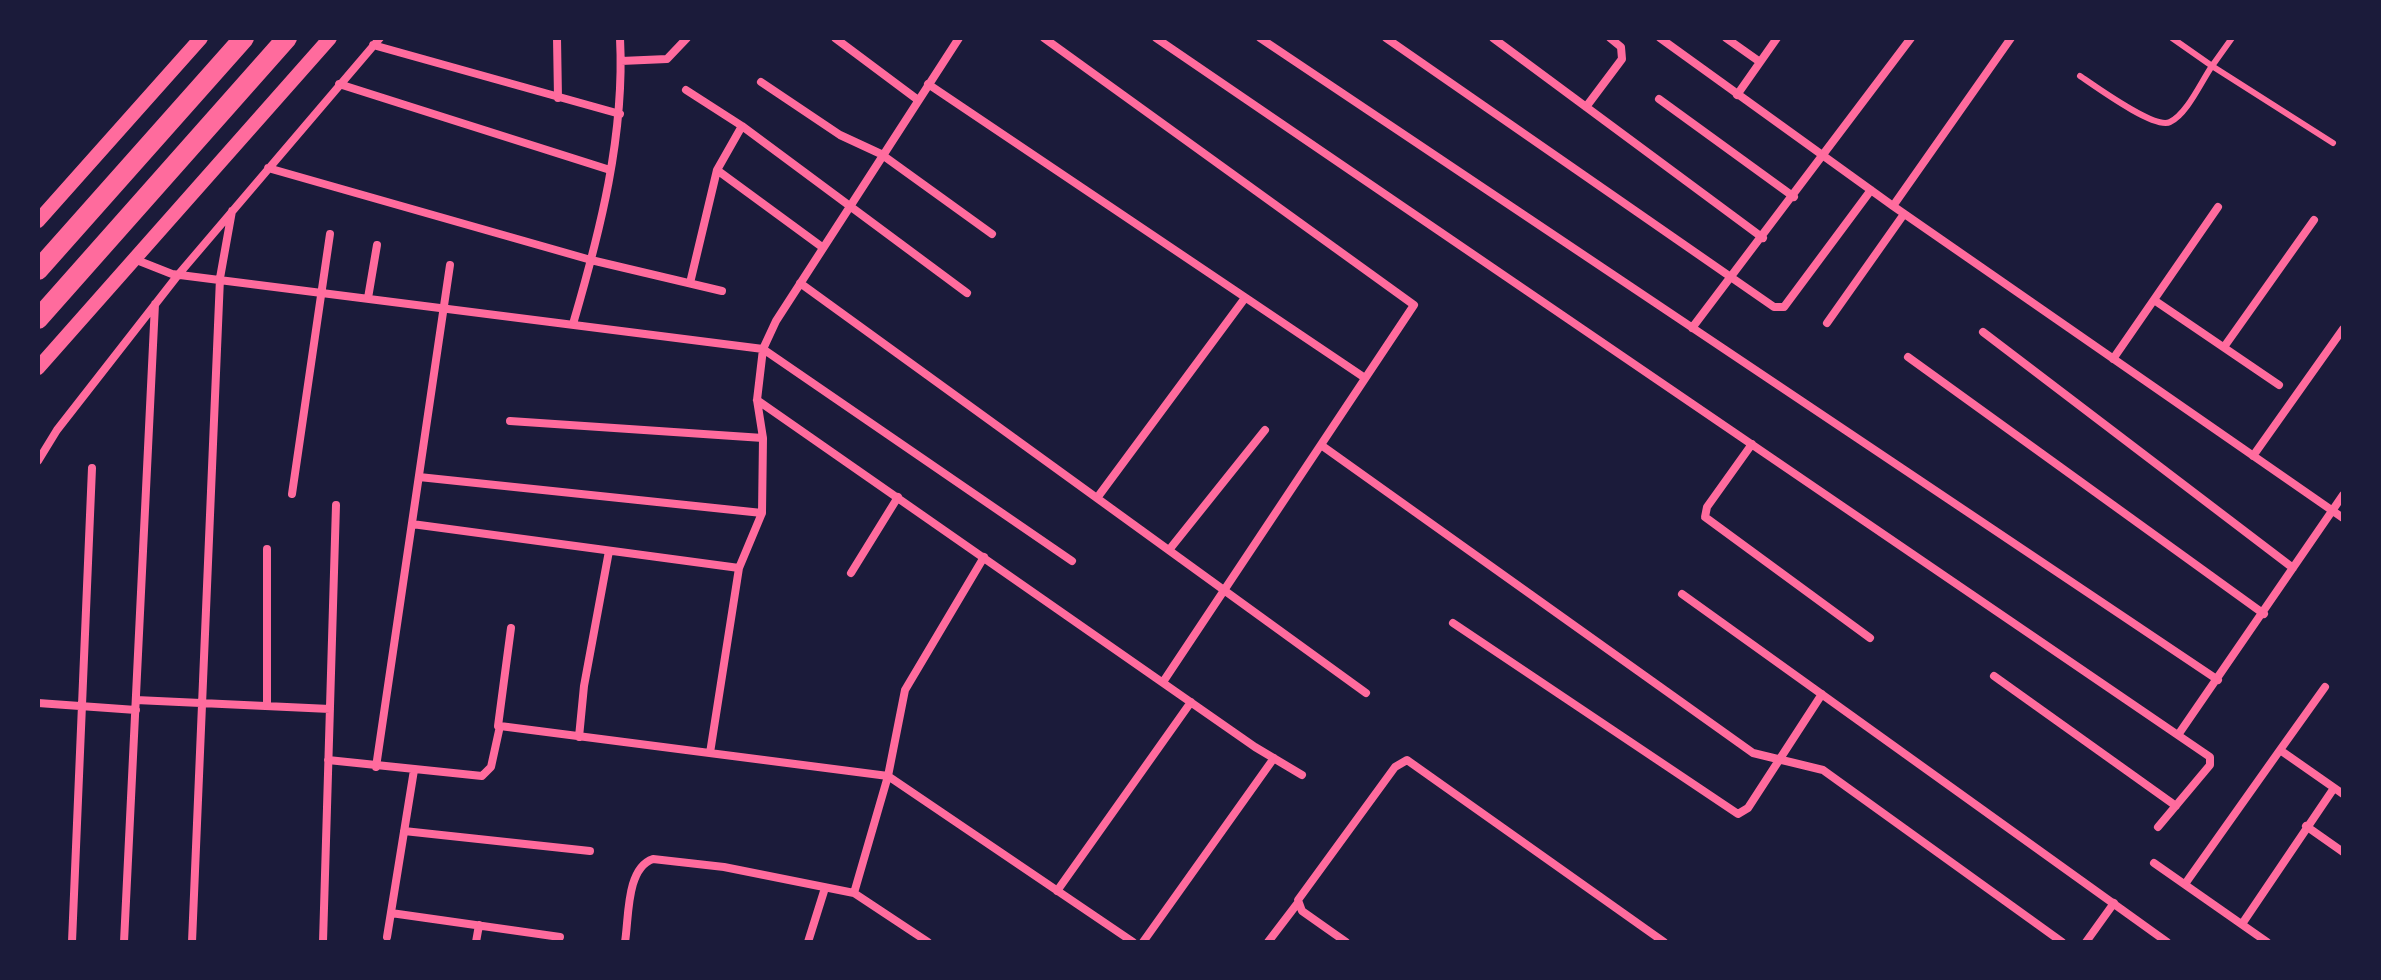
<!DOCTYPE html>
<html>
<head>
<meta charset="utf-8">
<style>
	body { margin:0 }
	#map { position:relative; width:2381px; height:980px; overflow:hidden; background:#1b1b3a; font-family:Poppins,sans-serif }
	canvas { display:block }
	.frame { position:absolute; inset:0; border:40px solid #1b1b3a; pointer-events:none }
</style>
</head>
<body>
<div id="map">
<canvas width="2381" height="980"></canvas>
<div class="frame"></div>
</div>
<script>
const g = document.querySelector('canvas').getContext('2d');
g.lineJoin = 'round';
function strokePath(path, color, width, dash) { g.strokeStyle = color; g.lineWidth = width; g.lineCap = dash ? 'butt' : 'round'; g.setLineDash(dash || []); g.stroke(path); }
const service = new Path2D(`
	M2172,38L2212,66L2232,38
	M2080,76C2095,86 2155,130 2170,122C2187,114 2201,82 2212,66L2333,143`);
const minor = new Path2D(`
	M557,38L558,98
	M835,38L918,100
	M1044,38L1414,305L1163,682
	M1156,38L2210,757V765L2158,827
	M1260,38L2218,680
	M1386,38L1774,307H1784L1871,190
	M1493,38L1763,238
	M1660,38L1893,206L2343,518
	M1726,38L1760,62
	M373,45L620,114
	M621,61L667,59L687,38
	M761,82L840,135L881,154L992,234
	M339,84L610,170
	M928,84L1365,378
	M686,90L742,126L967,293
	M1737,95L1777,38
	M1659,99L1794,197
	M1586,107L1622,59L1621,47L1610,38
	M268,168L591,260L722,291
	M717,170L822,247
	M1893,206L2011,38
	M134,259L172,274L763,349L1072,561
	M690,283L717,170L742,126
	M800,283L1366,693
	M368,298L377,245
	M2154,300L2279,385
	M1827,323L1904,214
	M573,324C600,232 625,135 620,38
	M1692,328L1911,38
	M1983,332L2293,568
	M2224,347L2314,220
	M1908,357L2264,614
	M2113,359L2218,207
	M757,400L1255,747L1302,775
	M510,421L763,438
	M1752,444L1707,507L1705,517L1870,638
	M1321,445L1753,753L1823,770L2062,942
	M2253,456L2343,329
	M38,461L57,430L178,275L380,38
	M419,477L762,513
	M292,494L330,234
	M1097,498L1245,298
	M412,524L739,568
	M1169,550L1265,430
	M851,573L898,497
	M1682,594L2167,942
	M1453,623L1738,814L1748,808L1822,694
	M1994,676L2176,806
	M136,700L330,709
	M38,703L136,710
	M267,706V549
	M498,726L511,628
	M2178,735L2343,495
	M579,737L584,686L609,551
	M2280,750L2325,687
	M710,753L739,568L762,513L763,438L757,400L763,349L776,321L959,38
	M328,760L482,776L491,767L500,726L888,776L1133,942
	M376,767L450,265
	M2306,826L2343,852
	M404,831L590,851
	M2154,863L2267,942
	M2185,884L2280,750L2343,794
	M1057,891L1191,702
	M854,893L888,776L905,690L984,557
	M391,913L560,937
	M2242,924L2334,788
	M387,937L414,770
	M72,942L92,468
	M124,942L155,304
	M192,942L220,278L232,211
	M323,942L336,505
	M476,942L479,925
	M625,942C629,918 626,868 653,859L724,867L854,893L928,942
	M808,942L825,888
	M1143,942L1274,758
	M1268,942L1297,904
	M1346,942L1302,911L1298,900L1395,767L1407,760L1664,942
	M2086,942L2114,903`);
const tertiary = new Path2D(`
	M38,221L201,38
	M38,368L330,38`);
const motorway = new Path2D(`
	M38,270L244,38
	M38,319L287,38`);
strokePath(service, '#ff6b9d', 6);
strokePath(minor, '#ff6b9d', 8);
strokePath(tertiary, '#ff6b9d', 14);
strokePath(motorway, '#ff6b9d', 20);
</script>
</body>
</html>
